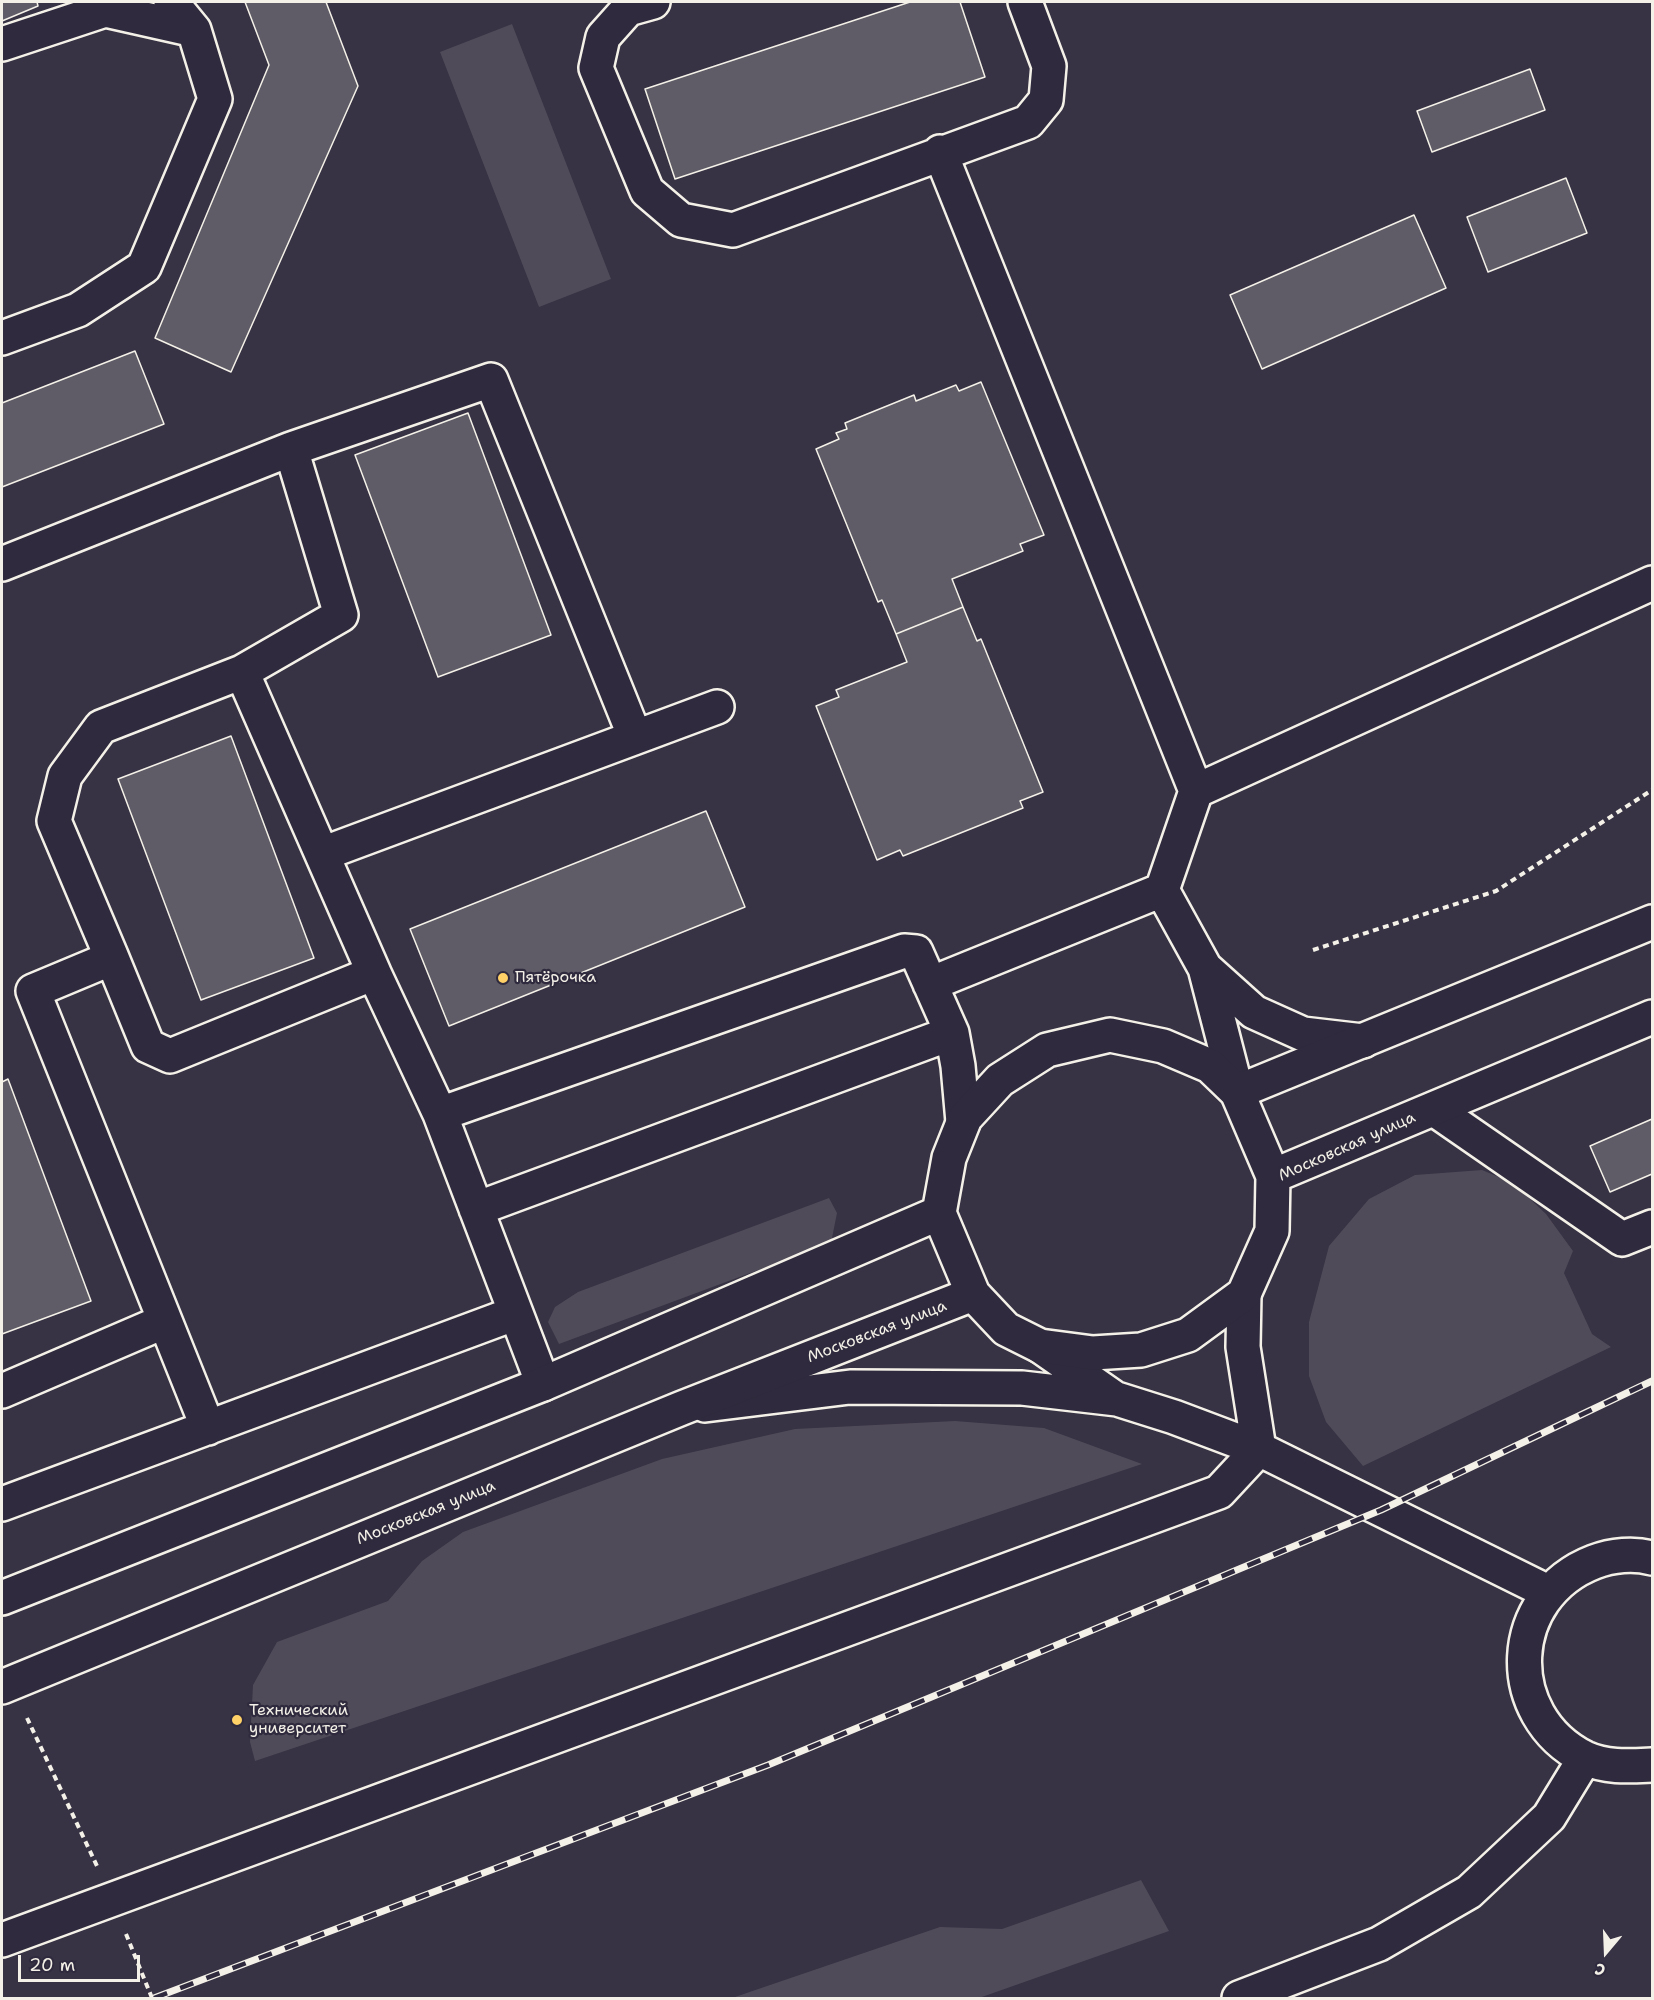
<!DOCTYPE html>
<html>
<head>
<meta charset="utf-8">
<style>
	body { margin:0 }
	#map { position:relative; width:1654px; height:2000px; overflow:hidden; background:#373244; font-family:"Shantell Sans",sans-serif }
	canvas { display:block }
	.frame { position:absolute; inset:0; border:3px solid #f4f1e8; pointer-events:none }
	.north { position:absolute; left:1576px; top:1922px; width:60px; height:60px; -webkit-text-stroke:4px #2f2a3d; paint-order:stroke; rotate:199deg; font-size:16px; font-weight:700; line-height:24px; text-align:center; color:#f4f1e8 }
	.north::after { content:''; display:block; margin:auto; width:21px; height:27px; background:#f4f1e8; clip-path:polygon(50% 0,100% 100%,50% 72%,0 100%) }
	.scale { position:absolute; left:18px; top:1955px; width:122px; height:27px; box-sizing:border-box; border:3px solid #f4f1e8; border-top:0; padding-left:8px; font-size:18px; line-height:21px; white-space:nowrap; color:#f4f1e8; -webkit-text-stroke:4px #2f2a3d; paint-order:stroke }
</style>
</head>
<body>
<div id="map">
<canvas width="1654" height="2000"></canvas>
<div class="frame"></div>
<div class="north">С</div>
<div class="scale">20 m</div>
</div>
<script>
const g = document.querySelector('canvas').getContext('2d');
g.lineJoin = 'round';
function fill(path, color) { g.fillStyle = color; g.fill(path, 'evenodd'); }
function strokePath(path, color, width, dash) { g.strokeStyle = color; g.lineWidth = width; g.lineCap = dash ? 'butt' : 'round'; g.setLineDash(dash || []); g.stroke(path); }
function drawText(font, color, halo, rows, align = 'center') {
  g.font = font + ' "Shantell Sans",sans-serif'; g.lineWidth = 4.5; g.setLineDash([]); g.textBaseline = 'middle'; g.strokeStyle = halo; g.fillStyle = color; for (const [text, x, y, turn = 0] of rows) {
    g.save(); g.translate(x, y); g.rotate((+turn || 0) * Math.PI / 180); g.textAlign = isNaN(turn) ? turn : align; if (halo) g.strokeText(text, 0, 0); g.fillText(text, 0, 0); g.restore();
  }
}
const green = new Path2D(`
	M512,24L611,279L539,307L440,52Z
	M1482,1170L1513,1183L1546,1214L1573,1251L1564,1273L1592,1334L1611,1347L1363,1466L1326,1422L1309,1376V1322L1329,1246L1369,1199L1415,1175Z
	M829,1198L837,1213L831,1243L559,1344L548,1322L555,1307L578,1292Z
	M955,1421L1044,1428L1142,1464L255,1761L250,1742L253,1685L277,1642L388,1601L422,1561L463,1532L662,1459L795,1429Z
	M1141,1880L1169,1931L979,1998H732L940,1927L1002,1929Z`);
const building = new Path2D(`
	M2,2H37L38,6L2,21Z
	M245,2H326L358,86L231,372L155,338L269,65Z
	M910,2H960L985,77L675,179L645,89Z
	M1530,69L1545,110L1432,152L1417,111Z
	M1566,178L1587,233L1488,272L1467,217Z
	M1414,215L1446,288L1262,369L1230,295Z
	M135,351L164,424L2,487V403Z
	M981,382L1044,535L1020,544L1023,551L952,579L963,607L896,634L882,600L878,602L816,449L839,439L836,433L847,429L845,423L914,395L916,401L956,385L959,391Z
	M468,413L551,635L438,677L355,455Z
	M963,607L977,641L981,639L1043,792L1020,801L1023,808L903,856L900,850L877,860L816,706L839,697L836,690L907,662L896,634Z
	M231,736L314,958L201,1000L118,779Z
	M706,811L745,907L449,1026L410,929Z
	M8,1079L91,1301L2,1334V1082Z
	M1652,1119V1174L1610,1192L1590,1146Z`);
const path = new Path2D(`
	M1313,950L1496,891L1652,790
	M27,1718L97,1866
	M126,1934L152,1998`);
const minor = new Path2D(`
	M653,2L628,9L603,37L596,68L647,191L681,220L733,230L1028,122L1046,100L1049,66L1025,2
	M2,44L105,10L194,30
	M940,152L1196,791L1162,890L1205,968L1254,1012L1303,1034L1363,1041
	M2,338L78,310L144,267L215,99L194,30L171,2
	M2,564L291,449L491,380L635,737
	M1196,791L1652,583
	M322,854L717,707
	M112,958L148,1046L170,1056L374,973L242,672
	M1205,968L1237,1092
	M374,973L440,1114L543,1384
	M930,984L1162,890
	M1434,1109L1622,1239L1652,1227
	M440,1114L904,951L916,952L952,1033L958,1066L963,1122
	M476,1209L952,1033
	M1244,1294L1243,1347L1259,1449
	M1040,1346L1113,1397
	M2,1391L165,1321
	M705,1405L850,1387L1022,1388L1117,1399L1174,1417L1259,1449L1548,1592
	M208,1428L33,991L112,958L54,821L65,776L101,727L242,672L341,615L291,449
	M2,1504L516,1313
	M1652,1558C1634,1553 1612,1555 1594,1562C1506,1596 1500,1715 1585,1758C1607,1768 1630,1766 1652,1765
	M2,1940L1219,1492L1259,1449
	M1239,1998L1379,1944L1469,1892L1549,1817L1585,1758`);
const major = new Path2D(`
	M1110,1035L1163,1046L1210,1066L1237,1092L1273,1176L1272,1231L1244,1294L1188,1335L1141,1350L1093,1353L1040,1346L1006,1329L973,1294L939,1213L949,1158L965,1118L1000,1080L1047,1050Z
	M1237,1092L1652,922
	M1273,1176L1652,1017
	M2,1598L543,1384L939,1213
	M2,1687L682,1408L973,1294`);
const rail = new Path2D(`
	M154,1998L768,1765L1381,1510L1652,1381`);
const markers = [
	[503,978,6,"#ffd166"],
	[237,1720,6,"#ffd166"]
];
const poiNames = [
	["Пятёрочка",515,978],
	["Технический",249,1711],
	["университет",249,1729]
];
const streetNames = [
	["Московская улица",1347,1147,-24],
	["Московская улица",877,1332,-21],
	["Московская улица",426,1513,-22]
];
fill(green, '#504b59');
fill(building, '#5f5c67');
strokePath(building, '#f4f1e8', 1.5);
strokePath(minor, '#f4f1e8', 38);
strokePath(major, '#f4f1e8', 38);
strokePath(path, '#f4f1e8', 4, [6, 4.5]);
strokePath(minor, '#2f2a3d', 33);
strokePath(major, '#2f2a3d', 33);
strokePath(rail, '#f4f1e8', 7);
strokePath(rail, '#2f2a3d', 4.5, [14]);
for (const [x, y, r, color] of markers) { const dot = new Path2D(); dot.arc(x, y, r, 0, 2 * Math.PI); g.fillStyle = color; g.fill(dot); strokePath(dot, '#2f2a3d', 2); }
drawText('16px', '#f4f1e8', '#2f2a3d', poiNames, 'left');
drawText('16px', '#f4f1e8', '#2f2a3d', streetNames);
</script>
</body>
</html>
